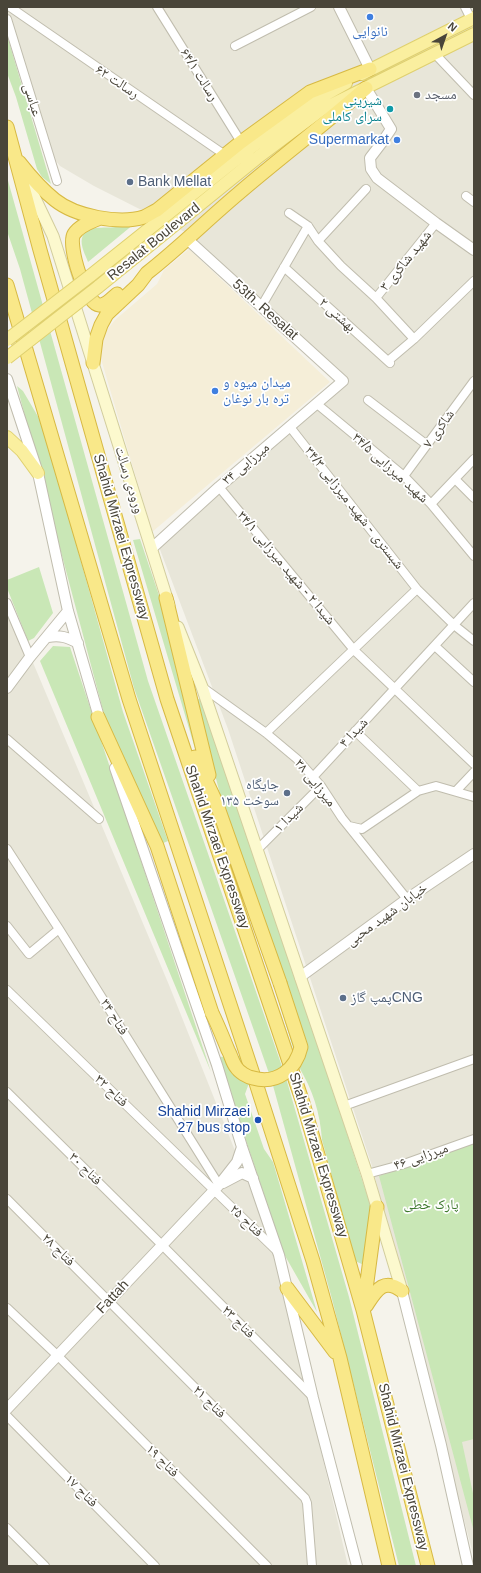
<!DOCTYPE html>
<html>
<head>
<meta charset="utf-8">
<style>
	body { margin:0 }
	#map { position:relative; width:481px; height:1573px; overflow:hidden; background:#f5f3eb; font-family:Arial,sans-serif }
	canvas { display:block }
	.frame { position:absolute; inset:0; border:8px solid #494539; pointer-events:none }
	.north { position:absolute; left:425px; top:16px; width:40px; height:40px; -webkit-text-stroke:3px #fff; paint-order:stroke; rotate:40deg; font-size:11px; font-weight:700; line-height:16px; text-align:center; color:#494539 }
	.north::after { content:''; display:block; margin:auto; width:14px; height:18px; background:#494539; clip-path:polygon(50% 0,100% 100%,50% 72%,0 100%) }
</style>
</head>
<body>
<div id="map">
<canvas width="481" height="1573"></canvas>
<div class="frame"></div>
<div class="north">N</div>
</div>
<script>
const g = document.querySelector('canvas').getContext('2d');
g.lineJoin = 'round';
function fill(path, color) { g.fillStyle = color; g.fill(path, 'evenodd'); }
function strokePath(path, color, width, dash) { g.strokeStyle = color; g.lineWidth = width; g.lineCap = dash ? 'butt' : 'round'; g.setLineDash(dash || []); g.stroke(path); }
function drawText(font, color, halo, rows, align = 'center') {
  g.font = font + ' Arial,"Noto Naskh Arabic",sans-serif'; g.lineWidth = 3.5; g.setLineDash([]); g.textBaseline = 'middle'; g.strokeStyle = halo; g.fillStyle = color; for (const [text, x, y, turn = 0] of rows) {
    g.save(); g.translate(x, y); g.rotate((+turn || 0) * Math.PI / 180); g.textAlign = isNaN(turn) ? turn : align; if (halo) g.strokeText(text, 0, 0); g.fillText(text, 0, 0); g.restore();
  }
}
const residential = new Path2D(`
	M7,7H474V1558L372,1166L228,729L159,547L345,378L189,234L94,186L60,166L39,140L7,34Z
	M7,601L169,985L273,1246L348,1566H7Z`);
const commercial = new Path2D(`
	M189,249L330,382L152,532L99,352L103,335L115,320L157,284L164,270Z`);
const green = new Path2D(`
	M7,35L51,184L42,177L37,169L16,97L7,73Z
	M7,177L148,681L286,1078L349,1297L416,1566H399L332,1299L272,1082L134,688L20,269L7,231Z
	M134,224L88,262C86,256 80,246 82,238C86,224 105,229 115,227C121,227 128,225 134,224Z
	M17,386L23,391L43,425L123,712L168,841L161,844L105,718Z
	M140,539L170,628L200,749L196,752L133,540Z
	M39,567L53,613L34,638L28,641L7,588V580Z
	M53,646L70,647L211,1072L40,661Z
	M200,698L331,1085L371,1207L364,1265L355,1261L322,1140C320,1112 313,1091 299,1067L247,899L196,701Z
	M240,1056L249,1083L245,1094L264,1149L273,1162L317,1312L284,1254L218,1057Z
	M474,1143V1439L462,1442L474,1498V1532L379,1176Z`);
const minor = new Path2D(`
	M10,7L225,155
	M157,7L241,142
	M465,7L471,19
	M7,19L57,181
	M235,46L311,7
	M435,54L474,95
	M466,196L474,202
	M289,213L308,226L318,241L341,266L376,298L414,339
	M318,241L366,189
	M284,267L390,363
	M376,298L436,223
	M261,307L308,226
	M388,361L414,339L474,281
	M368,400L427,445
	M317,404L404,476L431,504L474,556
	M290,427L417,589L454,625L474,641
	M404,476L474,381
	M455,479L474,498
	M219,487L354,650L474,764
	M431,504L474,459
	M7,603L30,657
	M435,646L474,682
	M202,687L266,733L297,759L321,786L342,818L407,899
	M355,731L418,791
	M266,733L417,589
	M7,739L99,819
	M313,777L474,603
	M456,791L474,772
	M349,826L362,829L418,791L436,786L474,797
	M7,849L59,929L219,1185
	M257,850L321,786
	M7,926L29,954L59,929
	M7,990L277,1251
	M7,1092L162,1245L313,1397
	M344,1106L474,1059
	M367,1174L404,1164L474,1139
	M7,1199L305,1498L307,1503L312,1566
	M7,1308L58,1356L267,1566
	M7,1416L155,1566
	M7,1528L45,1566`);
const tertiary = new Path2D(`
	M339,7L370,69
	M366,88L391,129L383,141L370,158L371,169L377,178L436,223L474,250
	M7,379L38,473L68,611L101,724
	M151,549L219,487L343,381L187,239
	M48,637C60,635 67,637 78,643
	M7,688L30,657L68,611
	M115,768L217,1065L242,1147L279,1255L313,1398L357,1566
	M300,977L407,899L474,854
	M223,1183L242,1173L253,1178
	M402,1291L441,1445L468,1566
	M7,1409L219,1185L237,1162L242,1147`);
const secondary = new Path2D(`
	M24,175L53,236L169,605
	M178,627L202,687L367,1174L402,1291`);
const primary = new Path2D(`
	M362,74L474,18
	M90,276L249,149L314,101L346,83
	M98,287L257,158L321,110L474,34
	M7,437L22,451L38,473`);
const trunk = new Path2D(`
	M7,127L40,250L167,699L303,1103L363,1310L428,1566
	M19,162C30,176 41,189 55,200C75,216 119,225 144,217C148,215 153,212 157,210L241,142L310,92L370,69
	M100,218C91,222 80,225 74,234C67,245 86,304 99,305C106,306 112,298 117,294
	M7,285L129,699L255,1080L313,1261L340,1358L389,1566
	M93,363L96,339L101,325L107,314L138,285L147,273C179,248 208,219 239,193C281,157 325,124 366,88
	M166,598L209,775
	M98,717L157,846L212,1013
	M195,757L216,802L280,983
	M287,1288L335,1352
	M364,1304L377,1207
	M366,1306C376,1291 383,1277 402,1291`);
const primaryBridge = new Path2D(`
	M7,340L90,276
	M7,358L98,287`);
const trunkBridge = new Path2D(`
	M212,1013C218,1025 223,1038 228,1050C231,1055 232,1062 236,1067C239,1072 247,1077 253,1078C277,1085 296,1069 301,1047L280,983`);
const markers = [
	[370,17,4,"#3f7fe0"],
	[417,95,4,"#6b7280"],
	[390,109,4,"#0f9aa8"],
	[397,140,4,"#3f7fe0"],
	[130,182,4,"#5c6f8a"],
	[215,391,4,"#3f7fe0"],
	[287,793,4,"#5c6f8a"],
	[343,998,4,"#5c6f8a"],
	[258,1120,4,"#1a4fb4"]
];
const shopNames = [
	["نانوایی",370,32],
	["Supermarkat",389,140,"right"],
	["میدان میوه و",223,383,"left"],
	["تره بار نوغان",223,399,"left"]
];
const streetNames = [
	["رسالت ۶۴/۱",199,75,58],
	["رسالت ۶۲",117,82,34],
	["عباسی",32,100,73],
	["Resalat Boulevard",154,242,-39],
	["شهید شاکری ۳",406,261,-51],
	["53th. Resalat",265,310,42],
	["بهشتی ۲",337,315,42],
	["شاکری ۷",439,429,-54],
	["میرزایی ۳۴",246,464,-40],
	["شهید میرزایی ۳۴/۵",390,468,42],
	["ورودی رسالت",129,480,73],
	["شبستری - شهید میرزایی ۳۴/۳",354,508,52],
	["Shahid Mirzaei Expressway",121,537,74],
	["شیدا ۲ - شهید میرزایی ۳۴/۱",286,568,50],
	["شیدا ۴",354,733,-47],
	["میرزایی ۳۸",315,783,51],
	["شیدا ۱",289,818,-45],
	["Shahid Mirzaei Expressway",217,847,71],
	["خیابان شهید محبی",387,915,-36],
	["فتاح ۳۴",114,1017,58],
	["فتاح ۳۲",111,1091,44],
	["Shahid Mirzaei Expressway",318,1155,73],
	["میرزایی ۴۶",421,1157,-19],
	["فتاح ۳۰",85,1169,45],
	["فتاح ۲۵",246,1221,44],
	["فتاح ۲۸",58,1250,45],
	["Fattah",113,1297,-47],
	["فتاح ۲۳",238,1322,45],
	["فتاح ۲۱",209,1402,45],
	["فتاح ۱۹",162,1461,45],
	["Shahid Mirzaei Expressway",403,1467,76],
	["فتاح ۱۷",81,1491,45]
];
const worshipNames = [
	["مسجد",425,95]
];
const cultureNames = [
	["شیرینی",382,101],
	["سرای کاملی",382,117]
];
const serviceNames = [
	["Bank Mellat",138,182],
	["جایگاه",279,785,"right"],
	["سوخت ۱۳۵",279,801,"right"],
	["پمپ گازCNG",351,998]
];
const transitNames = [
	["Shahid Mirzaei",250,1112],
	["27 bus stop",250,1128]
];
const parkNames = [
	["پارک خطی",431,1205]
];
fill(residential, '#e8e6d9');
fill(commercial, '#f5eed8');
fill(green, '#c9e7b6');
strokePath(minor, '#c0bdae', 10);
strokePath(tertiary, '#c0bdae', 12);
strokePath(secondary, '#d2cd9d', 13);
strokePath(primary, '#dfd06f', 14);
strokePath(trunk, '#d7b943', 15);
strokePath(minor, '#fff', 8);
strokePath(tertiary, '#fff', 10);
strokePath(secondary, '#fcf9ce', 11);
strokePath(primary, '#faef9f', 12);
strokePath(trunk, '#f9e889', 13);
strokePath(primaryBridge, '#dfd06f', 14, []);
strokePath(trunkBridge, '#d7b943', 15, []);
strokePath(primaryBridge, '#faef9f', 12);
strokePath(trunkBridge, '#f9e889', 13);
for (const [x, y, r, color] of markers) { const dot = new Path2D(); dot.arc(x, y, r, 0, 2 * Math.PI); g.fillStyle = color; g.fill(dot); strokePath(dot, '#fff', 1.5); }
drawText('14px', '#366cbe', '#fff', shopNames);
drawText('14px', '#494539', '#fff', streetNames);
drawText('14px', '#5b616d', '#fff', worshipNames, 'left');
drawText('14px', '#0d838f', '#fff', cultureNames, 'right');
drawText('14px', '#4e5e75', '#fff', serviceNames, 'left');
drawText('14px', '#164399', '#fff', transitNames, 'right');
drawText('14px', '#3e792e', '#fff', parkNames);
</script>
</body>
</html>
